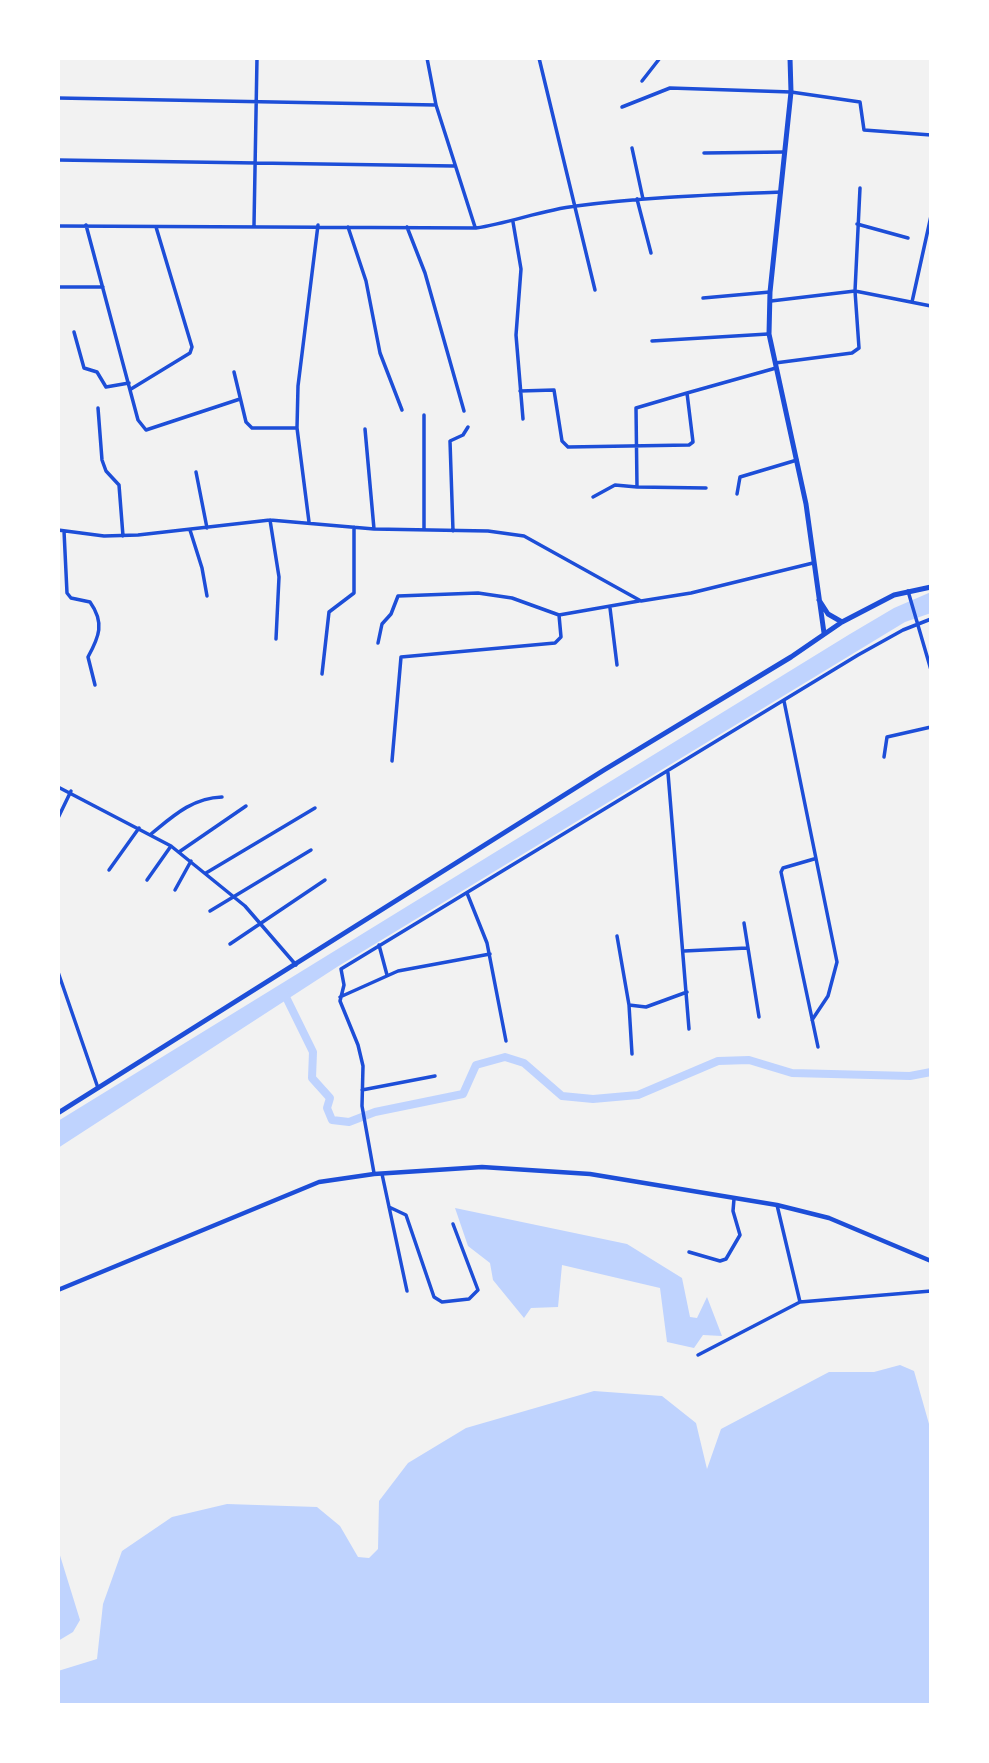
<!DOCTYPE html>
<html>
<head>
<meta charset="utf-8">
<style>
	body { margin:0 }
	#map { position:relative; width:989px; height:1763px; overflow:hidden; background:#f2f2f2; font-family:"Varela Round",sans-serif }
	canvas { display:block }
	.frame { position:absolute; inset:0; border:60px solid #fff; pointer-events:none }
</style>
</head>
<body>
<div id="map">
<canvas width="989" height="1763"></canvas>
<div class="frame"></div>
</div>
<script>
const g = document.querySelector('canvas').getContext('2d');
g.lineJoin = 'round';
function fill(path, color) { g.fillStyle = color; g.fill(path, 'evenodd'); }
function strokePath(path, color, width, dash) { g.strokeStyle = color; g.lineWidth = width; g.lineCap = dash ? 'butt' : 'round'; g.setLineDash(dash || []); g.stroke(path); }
const water = new Path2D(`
	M931,592V613L905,622L337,967L58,1148V1121L850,634L894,608Z
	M455,1208L627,1244L682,1278L690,1317L697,1318L707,1297L722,1336L703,1335L694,1348L667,1342L660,1288L562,1265L558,1307L531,1308L524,1318L493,1280L490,1263L468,1246Z
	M900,1365L914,1371L931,1431V1705H58V1671L97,1659L103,1604L122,1551L172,1517L227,1504L317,1507L340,1526L358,1557L369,1558L378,1549L379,1501L408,1463L466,1428L594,1391L662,1396L696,1423L707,1469L721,1429L829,1372H874Z
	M58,1549L80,1620L73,1632L58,1641Z`);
const canal = new Path2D(`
	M283,991L313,1052L312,1078L330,1098L327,1108L332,1120L349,1122L375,1112L463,1094L476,1065L505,1057L524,1063L562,1096L593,1099L638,1095L718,1061L749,1060L792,1073L910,1076L931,1072`);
const minor = new Path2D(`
	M427,58L436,105L475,227
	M539,58L595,290
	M642,81L660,58
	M58,98L436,105
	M622,107L670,88L791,92L860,102L864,130L931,135
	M632,148L643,199
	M704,153L785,152
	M58,160L454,166
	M637,199L651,253
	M513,222L521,269L516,335L523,419
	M857,224L908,238
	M86,225L138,420L146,430L240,399
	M254,225L257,58
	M58,226L476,228C510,223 542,210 576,206C644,197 712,195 781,192
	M348,227L366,281L380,353L402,410
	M407,227L425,273L464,411
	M58,287H103
	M703,298L770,292
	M771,301L855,291L931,306
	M912,302L931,216
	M74,332L84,368L97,372L106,387L129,383
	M652,341L768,334
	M775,363L852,353L859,348L855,291L860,188
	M234,372L246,422L252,428H297
	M131,389L190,353L192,347L156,227
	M520,391L554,390L562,441L568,447L689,445L693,442L687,393L776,368
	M687,393L636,408L637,487L706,488
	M98,408L102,460L106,471L119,485L123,536
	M365,429L374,529
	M196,472L207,528
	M737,494L740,477L797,460
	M593,497L615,485L637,487
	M270,520L279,577L276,639
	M309,522L297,428L298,386L318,225
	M424,529V415
	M58,530L104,536L138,535L270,520L374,529L488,531L524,536L641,601L691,593L813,563
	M190,530L202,568L207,596
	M64,531L67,593L71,598L90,602C105,623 99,637 88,657L95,685
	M453,531L450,441L463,435L468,427
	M908,591L931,670
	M610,608L617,665
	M378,643L382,624L391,614L398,596L478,593L512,598L559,615L639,601
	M322,674L329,612L354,593V527
	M784,701L837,962L828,996L812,1020
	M884,757L887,737L931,727
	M392,761L401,657L555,643L561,637L559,615
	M668,773L689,1029
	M58,787L171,846L245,906L296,965
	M58,818L71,791
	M151,834C173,816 192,798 222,797
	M179,852L246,806
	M814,859L783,868L781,872L818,1047
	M109,870L139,828
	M206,873L315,808
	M147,880L171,846
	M175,890L191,861
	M467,893L487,943L506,1041
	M210,911L311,850
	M744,923L759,1017
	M617,936L629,1005L646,1007L687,992
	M230,944L325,880
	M379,945L387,975
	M684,951L747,948
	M58,972L98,1088
	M340,997L398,971L490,954
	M629,1005L632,1054
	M362,1090L435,1076
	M374,1173L362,1106L363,1066L358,1045L340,1001L344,985L341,969L858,655L903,630L931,619
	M382,1174L407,1291
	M777,1205L800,1302
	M389,1207L406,1215L434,1297L442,1302L469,1299L478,1290L453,1224
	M689,1252L720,1261L726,1259L740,1235L733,1211L734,1199
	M698,1355L800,1302L931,1291`);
const tertiary = new Path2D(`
	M58,1290L319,1182L374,1174L482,1167L590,1174L777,1205L829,1218L931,1261`);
const primary = new Path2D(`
	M790,58L791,92L770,292L769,334L806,504L824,633
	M819,600L828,614L842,622
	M58,1113L604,770L791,657L842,622L894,595L931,587`);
fill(water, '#bfd3fe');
strokePath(canal, '#bfd3fe', 8);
strokePath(minor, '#1d4ed8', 3.5);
strokePath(tertiary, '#1d4ed8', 4.5);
strokePath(primary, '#1d4ed8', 5);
</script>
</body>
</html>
